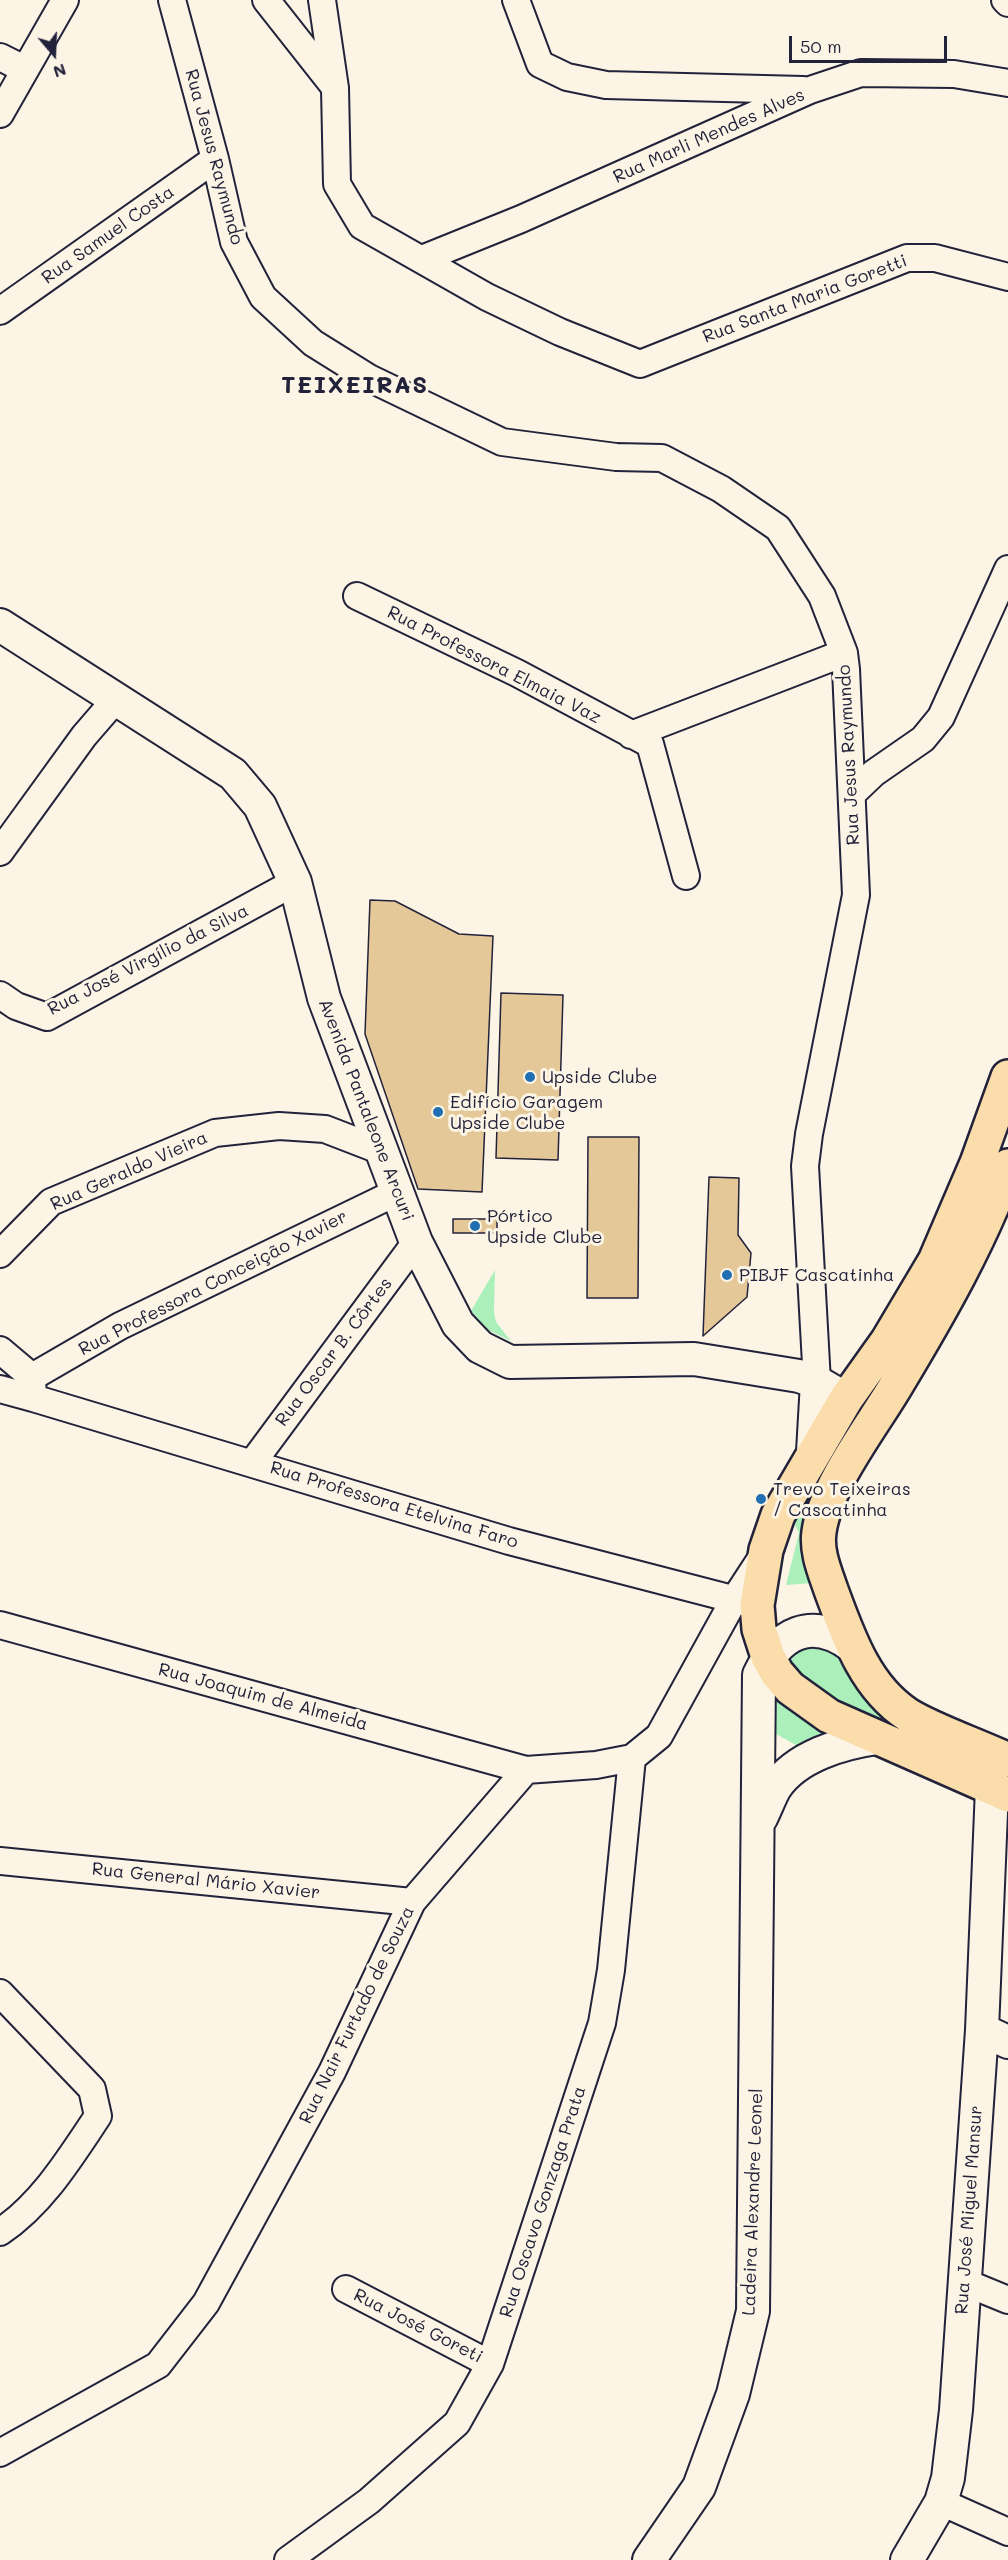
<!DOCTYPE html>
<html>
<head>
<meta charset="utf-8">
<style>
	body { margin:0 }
	#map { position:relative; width:1008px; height:2560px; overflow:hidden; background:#fcf5e5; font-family:Mali,sans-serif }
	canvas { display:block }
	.north { position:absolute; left:24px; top:24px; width:60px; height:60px; -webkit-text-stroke:4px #fcf5e5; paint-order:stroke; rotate:161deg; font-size:16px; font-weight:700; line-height:24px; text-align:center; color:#22223b }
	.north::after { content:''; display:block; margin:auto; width:21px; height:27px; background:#22223b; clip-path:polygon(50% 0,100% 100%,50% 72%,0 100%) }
	.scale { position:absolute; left:789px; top:36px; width:158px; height:27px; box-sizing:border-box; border:3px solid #22223b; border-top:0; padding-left:8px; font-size:18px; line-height:21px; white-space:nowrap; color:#22223b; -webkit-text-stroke:4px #fcf5e5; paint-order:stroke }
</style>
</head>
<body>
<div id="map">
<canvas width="1008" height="2560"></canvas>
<div class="north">N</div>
<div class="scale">50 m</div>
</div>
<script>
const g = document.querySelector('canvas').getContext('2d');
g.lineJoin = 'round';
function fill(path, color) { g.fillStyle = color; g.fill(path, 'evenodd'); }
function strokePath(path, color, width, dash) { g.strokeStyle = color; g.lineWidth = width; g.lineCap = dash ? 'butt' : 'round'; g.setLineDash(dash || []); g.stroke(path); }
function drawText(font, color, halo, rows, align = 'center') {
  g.font = font + ' Mali,sans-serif'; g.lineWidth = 6; g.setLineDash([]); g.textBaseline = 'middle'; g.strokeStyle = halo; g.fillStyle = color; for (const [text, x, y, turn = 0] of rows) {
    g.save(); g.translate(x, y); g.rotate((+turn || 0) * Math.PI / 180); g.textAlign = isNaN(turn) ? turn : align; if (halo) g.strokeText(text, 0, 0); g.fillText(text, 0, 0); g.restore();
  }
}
const green = new Path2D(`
	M495,1270L494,1313L496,1322L511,1341L484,1328L471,1311Z
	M813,1485C800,1518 800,1549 812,1583L786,1585L799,1533L793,1521Z
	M804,1646H833L950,1757L815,1694L783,1657Z
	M770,1694C791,1712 811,1721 837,1730L803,1749L767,1729Z`);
const building = new Path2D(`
	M370,900L395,901L459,934L493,936L482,1192L418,1189L365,1034Z
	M501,993L563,995L558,1160L496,1158Z
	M588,1137H639L638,1298H587Z
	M709,1177L739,1178L738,1235L751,1253L747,1297L703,1336Z
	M453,1219H497V1233H453Z`);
const minor = new Path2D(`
	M172,0L215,159L234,242L263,297L313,343L369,378L502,442L616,457L662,458L721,489L778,528L822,596L844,653L846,669L856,895L809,1134L805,1166L817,1382
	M266,0L333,85
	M322,0L335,88L337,184L362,226L487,297L560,332L640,364L907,258H935L1008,277
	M516,0L540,64L567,77L606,85L803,90
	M1005,0L1008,3
	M0,57L24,69
	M0,114L65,0
	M422,259L521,219L810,90L861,73L954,74L1008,83
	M0,311L215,159
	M357,596L517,673L650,744L686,876
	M631,735L844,653
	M853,793L874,773L923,739L941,717L1008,569
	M0,852L84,736L116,699
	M0,995L16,1006L47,1017L295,882
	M0,1254L51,1202L215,1133L279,1126L325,1129L382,1151
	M0,1350L32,1377L33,1398L509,1541L748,1603
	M32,1377L120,1326L397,1192
	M0,1389L33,1398
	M253,1462L416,1242
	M0,1625L526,1770
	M0,1861L412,1902
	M0,1993L92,2089L98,2116C70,2158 42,2204 0,2232
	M964,2282L1008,2300
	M346,2289L490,2364
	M0,2453L158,2365L206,2303L332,2072L412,1902L526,1770L596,1765L632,1758L659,1736L734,1600L762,1557
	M941,2502L1008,2532
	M288,2560L369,2501L457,2423L490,2364L602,2023L611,1970L632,1758`);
const tertiary = new Path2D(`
	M0,625L233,774L260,806L295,882L324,998L416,1242L458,1324L480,1347L510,1362L694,1359L799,1376L817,1382L846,1399
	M813,1452L817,1382
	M761,1818C766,1808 770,1797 775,1788C796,1756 842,1743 877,1738
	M982,2030L1008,2042
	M649,2560L699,2487L733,2394L753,2311L759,1675C779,1633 811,1616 852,1646
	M907,2560L941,2502L948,2478L956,2410L982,2030L992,1788`);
const primary = new Path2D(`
	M1008,1077L977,1163L935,1261L888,1340L846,1399L778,1515L766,1550L757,1605L759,1629L768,1657L777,1673L790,1688L829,1716L1008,1795
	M1008,1166C980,1243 939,1314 897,1384C873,1425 825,1486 819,1532C816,1552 825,1572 831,1590C848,1636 865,1687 908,1715C934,1731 979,1746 1008,1760`);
const markers = [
	[530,1077,6,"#1f6fb2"],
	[438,1112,6,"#1f6fb2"],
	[475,1226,6,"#1f6fb2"],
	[727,1275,6,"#1f6fb2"],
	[761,1499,6,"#1f6fb2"]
];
const streetNames = [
	["Rua Marli Mendes Alves",709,136,-24],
	["Rua Jesus Raymundo",214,157,75],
	["Rua Samuel Costa",108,235,-35],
	["Rua Santa Maria Goretti",805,299,-21],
	["Rua Professora Elmaia Vaz",494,665,27],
	["Rua Jesus Raymundo",849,755,-93],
	["Rua José Virgílio da Silva",148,960,-27],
	["Avenida Pantaleone Arcuri",366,1110,69],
	["Rua Geraldo Vieira",129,1171,-24],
	["Rua Professora Conceição Xavier",213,1283,-27],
	["Rua Oscar B. Côrtes",334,1352,-53],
	["Rua Professora Etelvina Faro",394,1505,17],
	["Rua Joaquim de Almeida",263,1697,15],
	["Rua General Mário Xavier",206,1881,6],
	["Rua Nair Furtado de Souza",357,2015,-64],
	["Rua Oscavo Gonzaga Prata",543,2202,-72],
	["Ladeira Alexandre Leonel",753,2202,-88],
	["Rua José Miguel Mansur",969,2210,-86],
	["Rua José Goreti",418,2326,27]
];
const poiNames = [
	["Upside Clube",542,1077],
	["Edifício Garagem",450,1102],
	["Upside Clube",450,1123],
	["Pórtico",487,1216],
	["Upside Clube",487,1237],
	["PIBJF Cascatinha",739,1275],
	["Trevo Teixeiras",773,1489],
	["/ Cascatinha",773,1510]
];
const districtNames = [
	["TEIXEIRAS",355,386]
];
fill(green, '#abf0bb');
fill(building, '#e4c898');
strokePath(building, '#22223b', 1.5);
strokePath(minor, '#22223b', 30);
strokePath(tertiary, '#22223b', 36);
strokePath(primary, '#22223b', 38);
strokePath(minor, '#fcf5e5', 26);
strokePath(tertiary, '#fcf5e5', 32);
strokePath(primary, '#faddab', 33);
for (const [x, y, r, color] of markers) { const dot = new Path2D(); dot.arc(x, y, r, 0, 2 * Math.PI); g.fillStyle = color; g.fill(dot); strokePath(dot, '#fcf5e5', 2); }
drawText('18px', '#22223b', '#fcf5e5', streetNames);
drawText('18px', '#22223b', '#fcf5e5', poiNames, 'left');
g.letterSpacing = '1.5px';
drawText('bold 24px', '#22223b', '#fcf5e5', districtNames);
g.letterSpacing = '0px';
</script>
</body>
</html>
